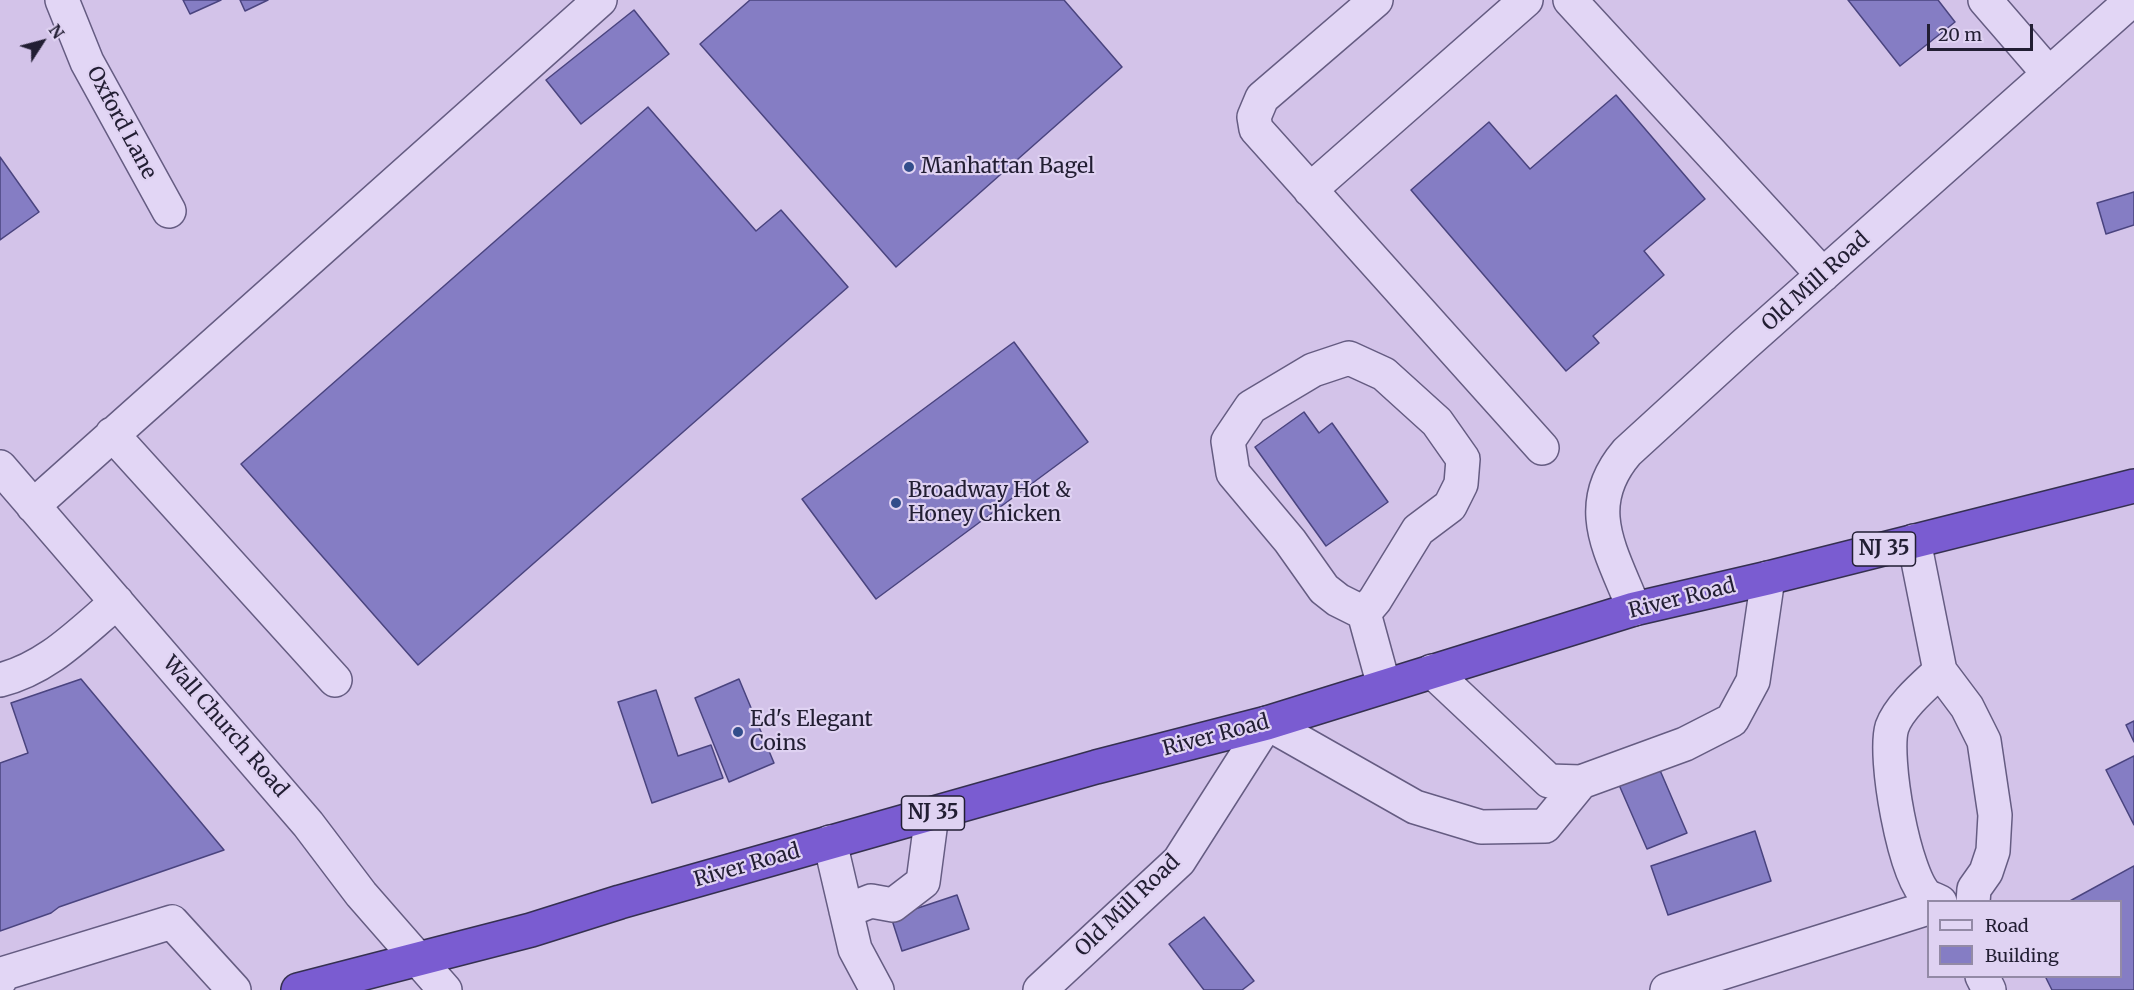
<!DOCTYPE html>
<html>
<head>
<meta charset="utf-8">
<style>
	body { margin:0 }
	#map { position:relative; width:2134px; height:990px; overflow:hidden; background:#d3c3e9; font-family:Merriweather,serif }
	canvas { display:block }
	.legend { position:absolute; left:1927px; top:900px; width:195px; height:78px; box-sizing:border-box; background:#dfd2f2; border:2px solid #938aa6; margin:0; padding:8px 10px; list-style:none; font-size:18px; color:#221e33 }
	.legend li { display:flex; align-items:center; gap:12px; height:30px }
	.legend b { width:30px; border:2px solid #938aa6 }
	.north { position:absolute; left:12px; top:12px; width:60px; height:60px; -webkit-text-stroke:4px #dfd2f2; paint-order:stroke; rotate:54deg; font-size:16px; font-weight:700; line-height:24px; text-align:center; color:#221e33 }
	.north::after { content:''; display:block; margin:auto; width:21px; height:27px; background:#221e33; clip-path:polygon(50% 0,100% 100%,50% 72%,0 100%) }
	.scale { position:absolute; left:1927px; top:24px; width:106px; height:27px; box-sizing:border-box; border:3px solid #221e33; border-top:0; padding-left:8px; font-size:18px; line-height:21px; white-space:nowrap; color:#221e33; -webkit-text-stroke:4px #dfd2f2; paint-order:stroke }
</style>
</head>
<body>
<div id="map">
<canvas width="2134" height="990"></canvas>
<ul class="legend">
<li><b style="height:8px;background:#e2d6f5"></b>Road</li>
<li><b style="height:16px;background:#857dc4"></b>Building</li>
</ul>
<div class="north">N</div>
<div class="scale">20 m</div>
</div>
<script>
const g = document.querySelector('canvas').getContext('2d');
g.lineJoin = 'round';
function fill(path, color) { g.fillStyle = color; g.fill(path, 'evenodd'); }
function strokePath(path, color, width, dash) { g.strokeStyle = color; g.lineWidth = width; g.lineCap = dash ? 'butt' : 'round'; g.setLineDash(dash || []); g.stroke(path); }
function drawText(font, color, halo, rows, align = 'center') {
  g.font = font + ' Merriweather,serif'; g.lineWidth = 4.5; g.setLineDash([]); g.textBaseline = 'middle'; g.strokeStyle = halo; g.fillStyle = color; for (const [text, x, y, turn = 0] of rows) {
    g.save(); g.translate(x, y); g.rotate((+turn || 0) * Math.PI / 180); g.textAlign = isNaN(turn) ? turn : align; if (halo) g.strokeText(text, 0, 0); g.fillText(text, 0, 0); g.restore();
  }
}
const building = new Path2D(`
	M183,0H221L190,14Z
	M240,0H268L245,11Z
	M750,0H1064L1122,67L896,267L700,44Z
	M1848,0H1938L1955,22L1900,66Z
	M634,10L669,54L581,124L546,80Z
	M1616,95L1705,199L1644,251L1664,275L1593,336L1599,343L1566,371L1411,190L1489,122L1530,169Z
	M648,107L756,231L781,210L848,287L418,665L241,464Z
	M0,157L39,212L0,240Z
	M2134,192V225L2106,234L2097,203Z
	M1014,342L1088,442L876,599L802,499Z
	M1304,412L1319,433L1332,423L1388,502L1326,546L1255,447Z
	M81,679L224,850L59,907L51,913L0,931V763L28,753L11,703Z
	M739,679L774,763L729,782L695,698Z
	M656,690L678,756L711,745L723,778L652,803L618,702Z
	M2134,721V742L2126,725Z
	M2134,756V825L2106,770Z
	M1656,761L1687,833L1647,849L1616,778Z
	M1755,831L1771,881L1668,915L1651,866Z
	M2134,866V990H2052L2045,976H2120V902H2068Z
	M957,895L969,929L902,951L891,917Z
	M1204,917L1254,981L1242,990H1204L1169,944Z`);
const minor = new Path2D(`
	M62,0L87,62L169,211
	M1376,0L1262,98L1254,117L1256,129L1542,448
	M1570,0L1823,275
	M1985,0L2049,74
	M1310,190L1526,0
	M112,434L335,680
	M0,467L308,824L361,894L445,990
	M33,506L600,0
	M1914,541L1940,671L1967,707L1984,741L1995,815L1993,851L1986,872L1974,889L1973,902
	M1634,609C1612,552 1580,507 1627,452L1744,345L2132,0
	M1364,613L1375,600L1418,530L1450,506L1461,484L1463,459L1437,422L1384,374L1349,358L1313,370L1251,407L1228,441L1233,473L1290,541L1324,589L1338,600L1364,613L1384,686
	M1432,671L1549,781L1581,782L1685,744L1732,720L1753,681L1768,578
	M0,680C48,668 80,633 117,602
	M830,842L855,949L877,990
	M1940,902C1936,900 1930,898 1927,896C1904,876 1883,756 1892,727C1899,707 1925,685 1940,671
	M846,911L871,901L893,905L923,882L932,814
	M1982,976L1989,990
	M0,980L2,974L172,922L234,990
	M1040,990L1179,861L1267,723L1415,807L1481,827L1545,826L1581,782
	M1667,990L1928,908`);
const highway = new Path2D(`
	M298,990L531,930L620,902L1096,767L1267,723L1634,609L1768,578L2134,486`);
const markers = [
	[909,167,6,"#324d8b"],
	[896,503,6,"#324d8b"],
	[738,732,6,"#324d8b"]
];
const shields = [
	[1884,549,63],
	[933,813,63]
];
const shieldNames = [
	["NJ 35",1884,549],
	["NJ 35",933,813]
];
const streetNames = [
	["Oxford Lane",121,123,62],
	["Old Mill Road",1816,282,-42],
	["River Road",1682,599,-14],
	["Wall Church Road",225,727,49],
	["River Road",1216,736,-15],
	["River Road",747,866,-16],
	["Old Mill Road",1128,906,-44]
];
const poiNames = [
	["Manhattan Bagel",921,167],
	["Broadway Hot &",908,491],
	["Honey Chicken",908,515],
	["Ed's Elegant",750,720],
	["Coins",750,744]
];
fill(building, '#857dc4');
strokePath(building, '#4a447f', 1.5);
strokePath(minor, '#655c82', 36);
strokePath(highway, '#353050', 36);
strokePath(minor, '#e2d6f5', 33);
strokePath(highway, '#7a5cd1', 33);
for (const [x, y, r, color] of markers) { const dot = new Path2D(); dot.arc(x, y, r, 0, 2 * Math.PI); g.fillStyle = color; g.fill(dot); strokePath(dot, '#dfd2f2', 2); }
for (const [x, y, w] of shields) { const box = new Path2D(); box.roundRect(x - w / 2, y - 17, w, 34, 4.5); g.fillStyle = '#dfd2f2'; g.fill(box); strokePath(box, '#221e33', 1.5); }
drawText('bold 20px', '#221e33', null, shieldNames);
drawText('21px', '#221e33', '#dfd2f2', streetNames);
drawText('21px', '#221e33', '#dfd2f2', poiNames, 'left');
</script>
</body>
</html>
